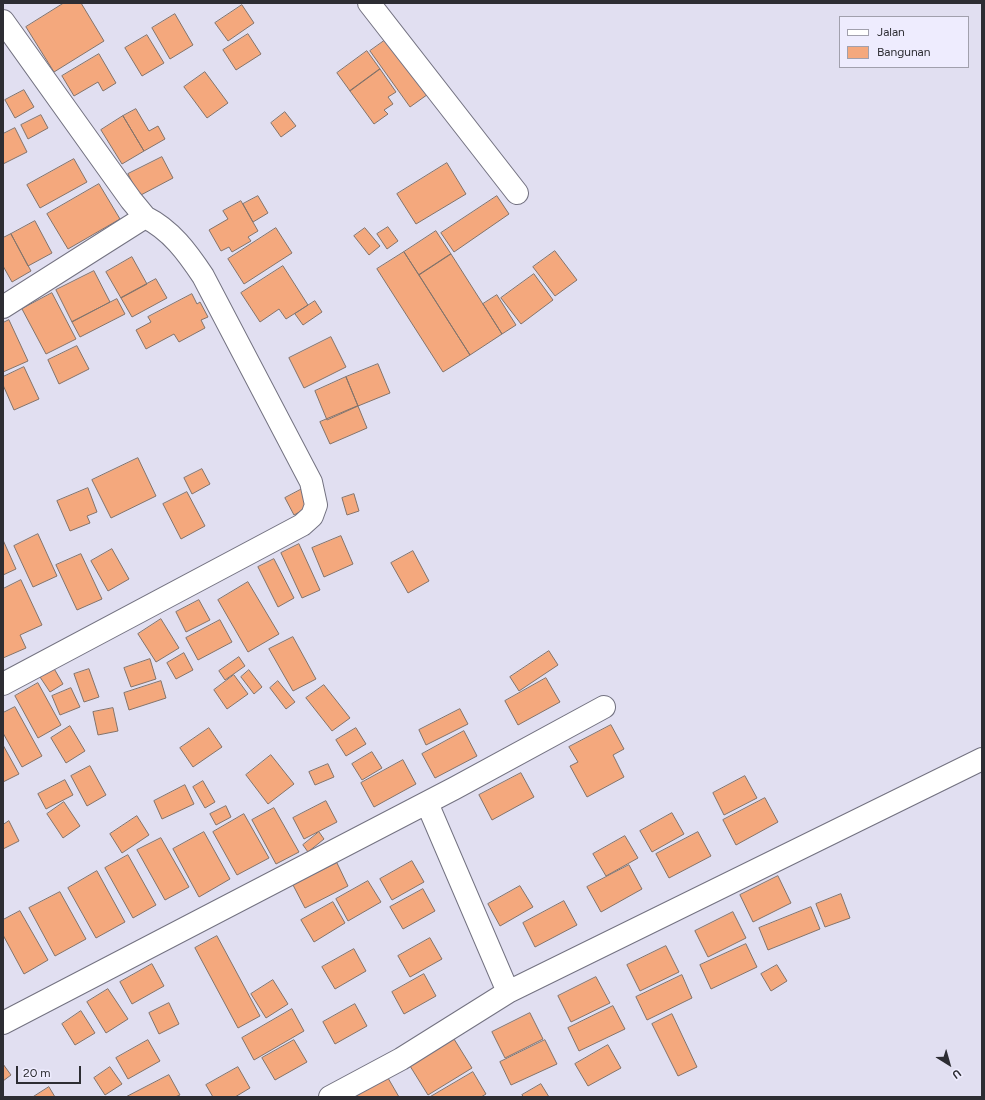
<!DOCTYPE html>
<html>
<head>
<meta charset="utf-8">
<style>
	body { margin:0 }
	#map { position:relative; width:985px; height:1100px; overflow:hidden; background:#e1dff1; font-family:Figtree,sans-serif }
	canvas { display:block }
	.frame { position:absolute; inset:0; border:4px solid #2d2d33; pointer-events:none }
	.legend { position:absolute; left:839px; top:16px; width:130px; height:52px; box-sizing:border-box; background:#eeecfe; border:1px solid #a1a0ad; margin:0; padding:5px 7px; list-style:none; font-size:12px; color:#2d2d33 }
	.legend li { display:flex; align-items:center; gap:8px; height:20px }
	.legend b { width:20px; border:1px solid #a1a0ad }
	.north { position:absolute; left:929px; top:1044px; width:40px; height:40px; -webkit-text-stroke:3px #eeecfe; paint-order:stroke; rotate:143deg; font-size:11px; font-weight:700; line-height:16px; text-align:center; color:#2d2d33 }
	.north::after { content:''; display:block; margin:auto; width:14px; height:18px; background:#2d2d33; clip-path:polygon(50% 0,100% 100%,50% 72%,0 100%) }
	.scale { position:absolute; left:16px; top:1066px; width:65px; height:18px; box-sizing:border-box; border:2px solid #2d2d33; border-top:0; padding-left:5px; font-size:12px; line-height:14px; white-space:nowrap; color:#2d2d33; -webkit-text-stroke:3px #eeecfe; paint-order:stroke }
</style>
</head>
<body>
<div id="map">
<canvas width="985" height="1100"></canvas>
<div class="frame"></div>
<ul class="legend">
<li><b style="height:5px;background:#fff"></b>Jalan</li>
<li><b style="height:11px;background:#f4a87d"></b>Bangunan</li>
</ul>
<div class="north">U</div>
<div class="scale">20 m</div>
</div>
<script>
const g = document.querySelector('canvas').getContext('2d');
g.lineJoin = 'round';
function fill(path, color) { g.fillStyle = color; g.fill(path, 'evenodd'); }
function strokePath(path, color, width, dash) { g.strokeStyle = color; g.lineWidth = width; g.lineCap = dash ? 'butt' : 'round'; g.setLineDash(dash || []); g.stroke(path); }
const building = new Path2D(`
	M64,3H81L104,41L54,72L26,27Z
	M242,5L254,23L228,41L215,23Z
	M175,14L193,45L170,59L152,28Z
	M248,34L261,54L236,70L223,50Z
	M147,35L164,63L142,76L125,48Z
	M391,36L431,92L410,107L370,51Z
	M367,51L380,69L350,91L337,73Z
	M99,54L116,83L103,91L98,82L74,96L62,76Z
	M380,69L396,92L388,97L393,104L384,110L388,114L374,124L350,91Z
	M205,72L228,103L207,118L184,87Z
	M24,90L34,107L15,118L5,100Z
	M136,109L149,131L158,126L165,139L144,151L123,116Z
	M285,112L296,126L281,137L271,123Z
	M41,115L48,128L28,139L21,125Z
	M123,116L144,151L122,164L101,130Z
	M15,128L27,152L3,164V134Z
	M162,157L173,178L139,196L128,174Z
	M74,159L87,182L40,208L27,185Z
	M447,163L466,194L416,224L397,194Z
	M99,184L120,219L68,249L47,214Z
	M258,196L268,213L253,222L243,204Z
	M497,196L509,214L454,252L441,233Z
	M241,201L258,231L248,237L251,241L232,252L229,247L221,251L209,230L228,219L223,211Z
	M35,221L52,253L28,266L11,234Z
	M388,227L398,241L387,249L377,234Z
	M276,228L292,253L244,284L228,259Z
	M365,228L380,246L369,255L354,236Z
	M436,231L451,254L419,275L404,252Z
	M11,234L31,271L12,282L3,266V238Z
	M555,251L577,280L555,296L533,267Z
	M404,252L470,355L443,372L377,269Z
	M451,254L502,334L470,355L419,275Z
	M132,257L147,284L121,298L106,272Z
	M283,266L308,305L286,319L279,309L260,322L241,293Z
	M94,271L110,302L72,322L56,290Z
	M534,274L553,300L521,324L501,298Z
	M156,279L167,298L132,317L121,298Z
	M52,293L76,339L46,354L22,309Z
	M192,294L197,304L200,302L208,317L201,320L205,328L179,342L174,334L146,349L136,330L151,322L148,317Z
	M497,295L516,325L502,334L483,304Z
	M117,299L125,314L80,337L72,322Z
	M315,301L322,312L303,325L295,314Z
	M9,320L28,361L3,372V323Z
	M331,337L346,367L304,388L289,358Z
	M77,346L89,369L59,384L48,360Z
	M378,364L390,393L358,406L346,377Z
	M24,367L39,399L14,410L3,385V377Z
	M346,377L358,406L327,420L315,391Z
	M358,406L367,428L330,444L320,422Z
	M138,458L156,496L111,518L92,480Z
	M202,469L210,484L192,494L184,478Z
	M88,488L97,512L87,516L90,523L70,531L57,501Z
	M302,489L311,506L294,515L285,498Z
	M187,492L205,526L181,539L163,504Z
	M354,494L359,511L347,515L342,498Z
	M38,534L57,576L33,587L14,546Z
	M341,536L353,564L324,577L312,548Z
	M3,540L16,569L3,575Z
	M299,544L320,590L302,598L281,553Z
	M112,549L129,579L108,591L91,561Z
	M413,551L429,581L408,593L391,563Z
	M81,554L102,599L77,610L56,565Z
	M274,559L294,598L278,607L258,567Z
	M21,580L42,625L20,635L26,648L3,658V589Z
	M248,582L279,634L248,652L218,600Z
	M199,600L210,620L186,632L176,612Z
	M161,619L179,648L156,662L138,634Z
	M220,620L232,642L198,660L186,638Z
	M293,637L316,679L293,691L269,649Z
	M549,651L558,665L519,691L510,677Z
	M184,653L193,670L176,679L167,663Z
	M239,657L245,666L225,680L219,671Z
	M150,659L156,679L131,687L124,668Z
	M52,665L63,684L50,692L38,674Z
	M89,669L99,697L84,702L74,674Z
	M249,670L262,687L254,694L241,677Z
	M234,675L248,694L227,709L214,690Z
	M546,678L560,702L518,725L505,701Z
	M161,681L166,698L129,710L124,693Z
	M278,681L295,702L286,709L270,688Z
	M38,683L61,725L38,738L15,696Z
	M324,685L350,718L332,731L306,698Z
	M71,688L80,707L60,715L52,696Z
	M15,707L42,756L22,767L3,733V713Z
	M113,708L118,731L98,735L93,712Z
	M460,709L468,724L426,745L419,730Z
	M611,725L624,749L613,755L624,777L587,797L570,766L578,762L569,747Z
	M70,726L85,751L66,763L51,738Z
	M209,728L222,747L193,767L180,748Z
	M356,728L366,744L346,756L336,740Z
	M464,731L477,756L435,778L422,754Z
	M3,745L19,774L3,782Z
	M372,752L382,768L362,780L352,764Z
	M271,755L294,784L268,804L246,775Z
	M403,760L416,784L374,807L361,783Z
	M328,764L334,777L315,785L309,772Z
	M90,766L106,795L87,806L71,776Z
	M521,773L534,797L492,820L479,795Z
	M745,776L757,798L724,815L713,793Z
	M65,780L73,795L46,809L38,794Z
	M203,781L215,802L205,808L193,787Z
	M185,785L194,804L162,819L154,801Z
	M765,798L778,822L736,845L723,820Z
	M326,801L337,822L304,839L293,818Z
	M64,802L80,826L63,838L47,814Z
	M226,806L231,817L216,825L210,814Z
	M274,808L299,852L276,864L252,820Z
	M672,813L684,834L652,852L640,831Z
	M244,814L269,858L237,875L213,832Z
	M137,816L149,835L122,853L110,834Z
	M9,821L19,841L3,849V825Z
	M204,832L230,879L199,897L173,849Z
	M319,832L324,839L308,852L303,845Z
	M698,832L711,856L669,878L656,854Z
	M625,836L638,858L606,876L593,854Z
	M161,838L189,887L165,900L137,850Z
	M128,855L156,905L133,918L105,868Z
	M412,861L424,882L392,900L380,879Z
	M337,863L348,886L305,908L293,885Z
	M629,865L642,889L601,912L587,887Z
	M97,871L125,922L96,938L68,888Z
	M778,876L791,903L753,922L740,895Z
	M368,881L381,902L348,921L336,899Z
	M520,886L533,907L500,926L488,904Z
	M423,889L435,911L403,929L390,907Z
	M60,892L86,939L55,956L29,908Z
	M841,894L850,918L825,927L816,904Z
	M564,901L577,925L535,947L523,923Z
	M333,902L345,923L314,942L301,920Z
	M811,907L820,929L768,950L759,928Z
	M20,911L48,960L24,974L3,935V920Z
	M733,912L746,938L708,957L695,931Z
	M217,936L260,1016L238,1028L195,948Z
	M430,938L442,959L410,977L398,956Z
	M746,944L757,967L711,989L700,965Z
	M666,946L679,972L640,991L627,965Z
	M354,949L366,971L335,989L322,967Z
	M152,964L164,986L132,1004L120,982Z
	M777,965L787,981L771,991L761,974Z
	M424,974L436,996L404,1014L392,992Z
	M682,975L692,998L647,1020L636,997Z
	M596,977L610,1003L571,1022L558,996Z
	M273,980L288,1004L266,1018L251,994Z
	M108,989L128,1019L106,1033L87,1002Z
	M169,1003L179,1024L159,1034L149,1013Z
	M355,1004L367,1026L335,1044L323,1022Z
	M613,1006L625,1029L579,1051L568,1028Z
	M292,1009L304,1031L254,1060L242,1038Z
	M81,1011L95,1033L75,1045L62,1024Z
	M530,1013L543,1039L505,1058L492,1032Z
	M672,1014L697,1067L678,1076L652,1024Z
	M454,1039L472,1068L428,1095L410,1066Z
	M148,1040L160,1061L128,1079L116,1058Z
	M294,1040L307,1062L275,1080L262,1058Z
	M545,1040L557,1064L511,1085L500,1062Z
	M608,1045L621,1068L588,1086L575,1064Z
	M3,1064L11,1075L3,1081Z
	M110,1067L122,1084L105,1095L94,1078Z
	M238,1067L250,1088L235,1097H213L206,1085Z
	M473,1072L486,1094L481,1097H430Z
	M169,1075L180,1095L175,1097H126Z
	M388,1078L399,1097H354Z
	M541,1084L549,1097H524L522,1095Z
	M49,1087L55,1097H33Z`);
const minor = new Path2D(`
	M369,3L517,193
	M3,21L131,200L145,217L3,307
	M3,684L302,525L312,516L316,505L311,482L203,276C187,252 171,230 145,217
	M427,803L508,992
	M3,1023L455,788L604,707
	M330,1097L401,1059L508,992L982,759`);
fill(building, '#f4a87d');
strokePath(building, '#83736a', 1);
strokePath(minor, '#737281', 24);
strokePath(minor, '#fff', 22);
</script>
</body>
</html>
